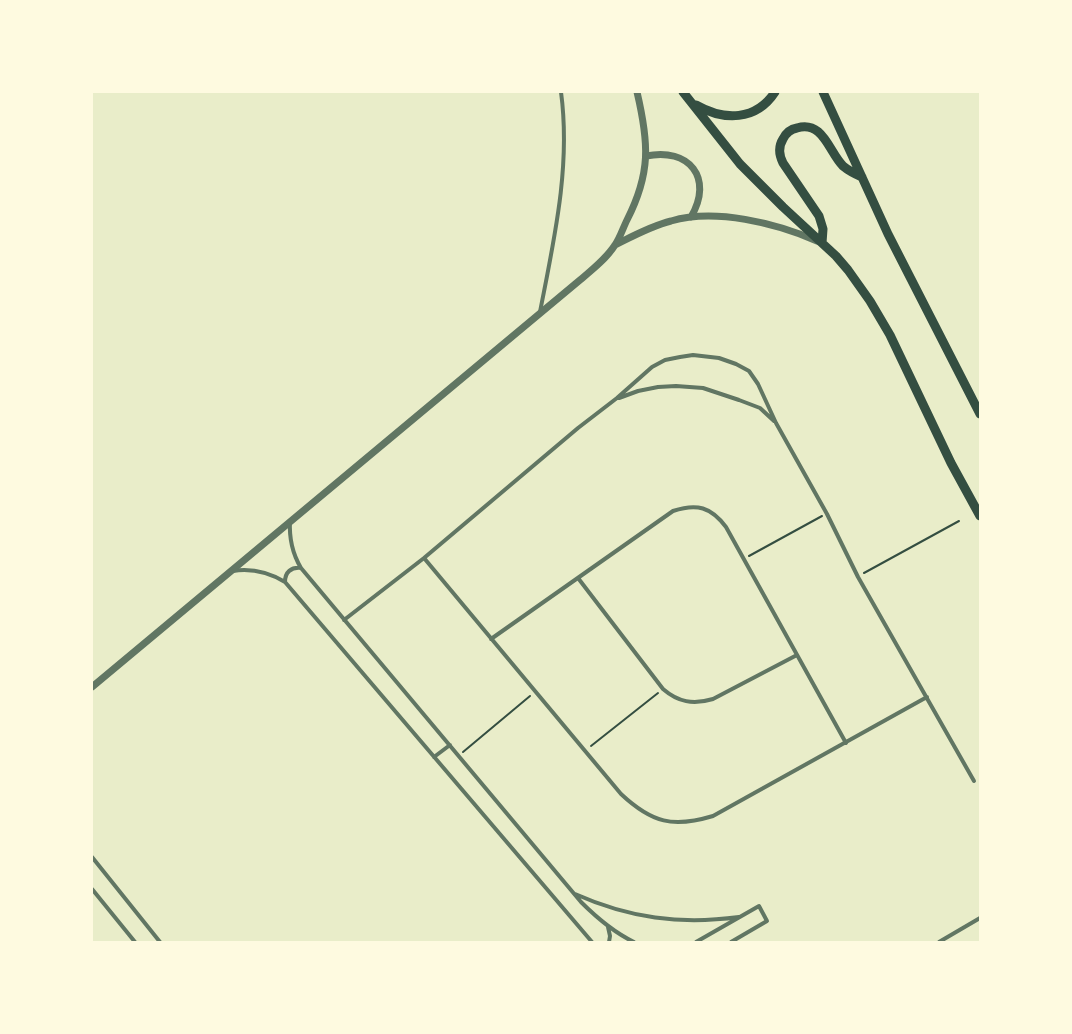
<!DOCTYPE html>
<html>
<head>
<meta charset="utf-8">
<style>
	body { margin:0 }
	#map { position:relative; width:1072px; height:1034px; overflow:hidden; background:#e9edc9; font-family:"Golos Text",sans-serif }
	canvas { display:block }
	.frame { position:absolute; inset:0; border:93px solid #fefae0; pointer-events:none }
</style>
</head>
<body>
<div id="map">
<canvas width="1072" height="1034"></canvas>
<div class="frame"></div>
</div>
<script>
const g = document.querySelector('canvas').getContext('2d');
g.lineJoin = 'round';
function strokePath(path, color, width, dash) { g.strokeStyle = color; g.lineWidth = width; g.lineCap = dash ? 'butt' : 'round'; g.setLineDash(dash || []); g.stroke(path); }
const path = new Path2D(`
	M749,556L822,516
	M864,573L959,521
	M591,746L658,693
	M463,752L530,696`);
const minor = new Path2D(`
	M540,312C554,240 571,166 561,92
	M619,398L638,391L658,387L676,386L703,388L739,400L760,408L774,421
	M290,521C289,539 292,553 301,568L581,902C597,918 613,932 634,942
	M424,558L621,794C652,823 673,828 713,816L927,697
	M233,571C252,568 268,572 285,582L592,942
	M578,578L663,689C678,702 693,705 713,699L797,655
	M285,582C285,572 291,567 301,568
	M344,620L424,558L578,428L617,398L652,367L665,360L680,357L693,355L719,358L736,364L749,371L758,384L776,423L827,514L858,577L974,781
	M491,639L673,511C697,503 711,507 726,527L846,743
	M434,757L450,745
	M92,857L160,942
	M92,889L135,942
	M575,894C629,918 680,925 739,917
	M608,927L610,936L609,942
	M696,942L759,906L767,921L731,942
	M939,942L980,918`);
const tertiary = new Path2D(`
	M646,156C689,147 714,178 691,217
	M615,245C633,236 651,226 671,221C715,208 776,223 817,241
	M92,687L580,280C592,270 606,259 615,245C620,238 623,228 627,220C651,173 649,143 637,92`);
const primary = new Path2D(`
	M683,92L740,164L783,207L836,256L848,270L870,301L890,335L951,463L980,516
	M823,92L888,234L980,414
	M696,105C724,121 756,121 775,92
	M822,243L823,229L819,216L783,163C779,155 778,147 783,139C786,133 791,129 797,128C823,120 829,152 843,166C849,171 855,174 862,177`);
strokePath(path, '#344e41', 2);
strokePath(minor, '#617663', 4);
strokePath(tertiary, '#617663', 7);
strokePath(primary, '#344e41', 9);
</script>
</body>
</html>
